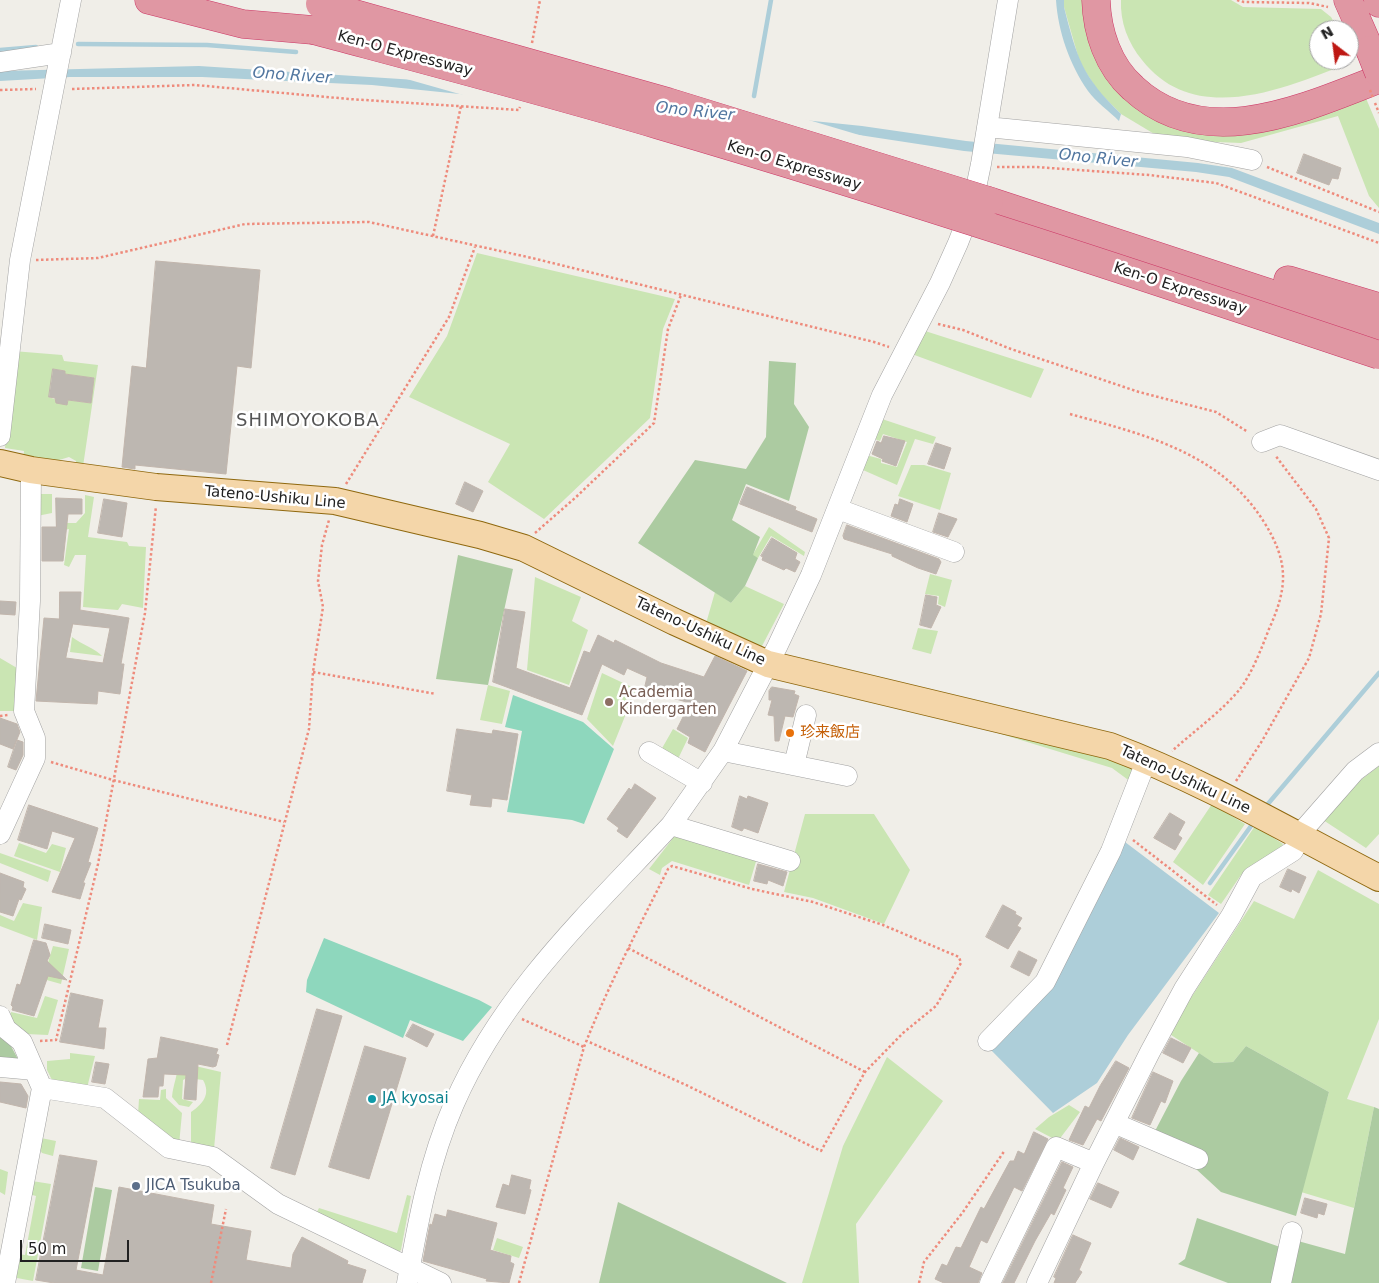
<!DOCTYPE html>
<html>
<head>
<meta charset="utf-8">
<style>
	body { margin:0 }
	#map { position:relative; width:1379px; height:1283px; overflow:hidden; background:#f0eee8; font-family:"DejaVu Sans",sans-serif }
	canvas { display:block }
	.north { position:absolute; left:1309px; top:20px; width:50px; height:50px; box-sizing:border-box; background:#fff; border:1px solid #a6a6a6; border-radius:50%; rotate:330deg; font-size:14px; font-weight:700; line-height:20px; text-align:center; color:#212121 }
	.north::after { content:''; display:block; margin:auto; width:18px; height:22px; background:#be1813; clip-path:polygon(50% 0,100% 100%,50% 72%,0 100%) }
	.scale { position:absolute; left:20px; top:1240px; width:109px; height:22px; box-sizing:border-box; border:2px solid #212121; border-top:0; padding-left:6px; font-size:15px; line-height:18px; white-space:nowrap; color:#212121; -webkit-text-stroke:4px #fff; paint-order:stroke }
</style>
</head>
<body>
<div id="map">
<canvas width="1379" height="1283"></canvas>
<div class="north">N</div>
<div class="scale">50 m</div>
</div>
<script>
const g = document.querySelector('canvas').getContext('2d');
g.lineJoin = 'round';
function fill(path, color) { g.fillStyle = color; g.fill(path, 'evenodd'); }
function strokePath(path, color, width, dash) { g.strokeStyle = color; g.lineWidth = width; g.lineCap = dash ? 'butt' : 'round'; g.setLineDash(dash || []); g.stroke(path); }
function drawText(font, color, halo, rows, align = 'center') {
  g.font = font + ' "DejaVu Sans","Noto Sans JP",sans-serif'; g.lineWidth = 5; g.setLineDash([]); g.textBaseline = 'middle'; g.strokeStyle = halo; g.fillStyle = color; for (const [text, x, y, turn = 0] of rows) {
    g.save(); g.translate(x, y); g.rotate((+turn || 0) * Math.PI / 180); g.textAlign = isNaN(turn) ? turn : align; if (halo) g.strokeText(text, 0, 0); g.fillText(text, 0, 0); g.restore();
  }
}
const grass = new Path2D(`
	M1064,0H1085L1161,121L1365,96L1379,129V208L1369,196L1338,116L1241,143L1192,141L1156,135L1121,114L1098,91L1080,63L1064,7Z
	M1121,0H1231L1243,7L1321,9L1331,17L1339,30H1319V60H1349V57L1351,62C1287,88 1195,128 1142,60C1128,43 1120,22 1121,0Z
	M477,253L675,299L663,329L650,418L544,519L488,482L510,444L409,397L447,336Z
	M922,330L1044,369L1031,398L909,353Z
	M13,351L62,355L64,361L98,365L82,473H78L76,461L69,457L56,461L23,463L24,451L5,448ZM53,369L65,371V374L94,378L90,403L68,400L67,404L49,397Z
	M879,418L936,437L933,444L915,439L897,485L863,470L866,455L881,459V463L897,467L907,442L883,434L880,441L872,438Z
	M911,465H924L951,473L940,510L898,496Z
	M36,494H52V513L37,516Z
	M85,495L94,497L88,537L127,542L129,546L146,547L143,608L122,604L118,610L83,607L86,555H75L69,567L64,565L69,529L64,530L61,523H76L85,513Z
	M769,527L805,552L804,556L771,536L758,558L752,556Z
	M930,574L952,580L945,607L938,604L939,596L925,594Z
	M535,577L581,597L572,621L588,630L569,685L527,670Z
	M745,586L784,604L762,646L747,648L705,627L715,592L731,603Z
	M918,628L938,631L931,654L912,649Z
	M72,637C81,644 96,649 102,656L70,652Z
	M0,658L17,668L14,711H0Z
	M602,673L636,689L613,746L587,719Z
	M488,685L510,691L502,724L480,720Z
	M991,724L1141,765L1131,782L1112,768L988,730Z
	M673,729L688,738L678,759L661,750Z
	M1379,766V834L1366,848L1323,820L1358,782Z
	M1212,804L1245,824L1203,885L1173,862Z
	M805,814H874L910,870L884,924L813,898L784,892Z
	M1255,826L1283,844L1277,854L1241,875L1221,904L1208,895Z
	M677,833L757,858L749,885L672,861L662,868L660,875L649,869Z
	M19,843L46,853L52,844L66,848L60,872L14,856Z
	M0,853L51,871L48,882L0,863Z
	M1318,870L1379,904V1019L1347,1099L1374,1107L1354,1208L1301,1192L1329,1092L1246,1046L1233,1062L1214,1063L1168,1033L1254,901L1294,919Z
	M23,903L42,907L37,940L0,926V915L14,921Z
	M53,946L69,949L61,984L43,979Z
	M45,996L58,1000L48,1035L26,1034L9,1022L11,1012L37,1018Z
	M70,1053L95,1056L87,1088L53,1082L47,1070V1061L70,1059Z
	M887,1057L943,1101L856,1224L859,1283H802L843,1146Z
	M178,1062L221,1072L214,1149L191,1145V1112C203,1104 211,1094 203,1080L187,1078L183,1080L182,1099L193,1102L189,1107L179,1105L172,1097C173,1085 178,1075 178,1062Z
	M166,1089V1098L182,1113L179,1145L138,1115L139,1099L160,1100L161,1090Z
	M1069,1105L1080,1112L1058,1141L1035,1129L1049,1117Z
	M41,1138L56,1141L53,1156L42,1153L39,1148Z
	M0,1169L8,1172L5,1195L0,1192Z
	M32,1181L51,1184L33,1281L17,1278L15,1273L18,1254L25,1255L36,1196L29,1194Z
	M407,1195L411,1196L401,1250L393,1256L315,1216L319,1208L397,1233Z
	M497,1238L523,1247L519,1258L493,1250Z`);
const forest = new Path2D(`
	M769,361L796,363L794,404L809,427L789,501L746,484L732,520L760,537L753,555L758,558L745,586L731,603L638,543L695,460L746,469L766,437Z
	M458,555L513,569L488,685L436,679Z
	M5,1035L19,1061L0,1060V1038Z
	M1246,1046L1329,1092L1296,1216L1221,1192L1196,1169L1200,1156L1154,1133L1181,1081L1199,1053L1214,1063L1233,1062Z
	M1374,1107L1379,1109V1283H1288L1298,1241L1345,1254Z
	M95,1187L112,1190L98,1271L81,1268Z
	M618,1202L787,1283H599Z
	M1197,1218L1280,1247L1273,1283H1228L1178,1264L1185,1259Z`);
const pitch = new Path2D(`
	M513,695L583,722L614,749L584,824L572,820L507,812L522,731L505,727Z
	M324,938L479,1000L492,1007L463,1041L410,1020L403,1038L306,992L307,980Z`);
const water = new Path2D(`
	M1056,0H1064V7C1077,58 1082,76 1121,114L1119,121C1109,111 1096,102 1088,91C1070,65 1058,32 1056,0Z
	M199,66L416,80L862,126L966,141L1198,163L1232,168L1379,223V234L1229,177L1196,172L964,151L859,135L372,85L202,77H70L0,81V71Z
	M1125,842L1219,913L1128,1035L1097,1083L1053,1113L990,1049L1049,989Z`);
const pier = new Path2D(`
	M396,76L802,118L876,140L470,97Z`);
const stream = new Path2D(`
	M78,44L207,45L296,52
	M0,50L36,47
	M754,96L771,0
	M1267,805L1379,673
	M1210,883L1251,826`);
const building = new Path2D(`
	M1304,154L1341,168L1338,179L1332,178L1329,185L1297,173Z
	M156,261L260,270L251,368L237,366L226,474L135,465V469L122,467L132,366L146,368Z
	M53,369L65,371V374L94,378L91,403L68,400L67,405L56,403L55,398L49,397Z
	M884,436L905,441L896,466L882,461L883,459L872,454L877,441L881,443Z
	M936,443L951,448L944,469L928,464Z
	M465,482L483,491L473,512L456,504Z
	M747,487L796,507L795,510L817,519L812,532L740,504Z
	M56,498L82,499V514H68L63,561H42V527H56Z
	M104,499L127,503L122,537L98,533Z
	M900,499L913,504L907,522L891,516L895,504L898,505Z
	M939,513L957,519L948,537L933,532Z
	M847,525L939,559L941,562L936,574L918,568L892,556V554L844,539L843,536Z
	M772,538L797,553L795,559L800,562L795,572L786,568L784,570L762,560L763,557L761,556Z
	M60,592H81L80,610L129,618L121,664H124L120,694L98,691L97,704L36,701L44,618L59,619ZM73,624L110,628L103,663L66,658Z
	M926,595L937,597L936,605L941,607L931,628L920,625Z
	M0,601L16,602L15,615L0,614Z
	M505,609L525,612L516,668L570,688L584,651L590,653L598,635L614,643L615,640L661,663L704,677L715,656L747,671L705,752L688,743L690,737L677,729L690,703L644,690L647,677L627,668L624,675L602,664L582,715L493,682Z
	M772,687L795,691L794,694L799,696L793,717L785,716L779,741H775L774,716L768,715L772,700H769V691Z
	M0,718L17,724L20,732L13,749L0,744Z
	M457,729L492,734L493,730L518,734L507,800L492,798L491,807L470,805L472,795L447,791Z
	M17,740L23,742V755L16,770L8,767Z
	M635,784L656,798L627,838L617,831L619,828L607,819L629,788L631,790Z
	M740,796L747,799L748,796L768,803L758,833L744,828L742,831L732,827Z
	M29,805L98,828L88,862L91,863L83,883H85L80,899L52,892L75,838L52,831L47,849L18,840Z
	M1170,813L1185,822L1178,835L1182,838L1175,850L1154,838Z
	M758,864L787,872L783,886L768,880L767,884L754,881Z
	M1288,869L1306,877L1299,893L1292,889L1291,892L1280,887Z
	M0,873L24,882L23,887L26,889L21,900L19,899L13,916L0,912Z
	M1003,905L1016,912L1015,914L1022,918L1017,926L1021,928L1008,949L986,937Z
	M45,924L71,930L68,944L42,938Z
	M34,940L46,943L50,955L47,961L67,980L48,976L34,1016L12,1010L13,1007L11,1005L17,984L20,985Z
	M1019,951L1037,960L1029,976L1011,967Z
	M71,993L103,1000L98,1028H106L104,1049L60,1042Z
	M317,1009L342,1016L295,1175L271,1168Z
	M413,1024L434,1034L427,1047L406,1036Z
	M161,1037L218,1049L216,1054L219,1055L216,1066L213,1067L198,1064L196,1100L184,1099L186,1075L164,1074L163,1086H159L158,1097H143L148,1059L157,1058Z
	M1171,1038L1191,1048L1183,1063L1163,1053Z
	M365,1046L406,1058L369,1179L329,1167Z
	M1116,1061L1129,1068L1101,1121L1097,1119L1083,1145L1069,1140L1085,1106L1089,1108L1100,1086Z
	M96,1062L109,1064L105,1084L92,1082Z
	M1153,1072L1173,1081L1165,1103L1161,1101L1150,1125L1132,1118Z
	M0,1082L21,1084L28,1096L26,1108L0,1102Z
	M1034,1132L1048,1139L1022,1191L1014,1187L987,1243L981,1240L969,1267L982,1273L978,1283H944L935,1279L942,1264L947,1266L956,1247L961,1248L981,1207L984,1209L1010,1161H1014L1018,1151L1024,1154Z
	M1120,1138L1139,1147L1133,1160L1114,1150Z
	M60,1155L97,1161L76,1270L103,1275L119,1187L214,1205L211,1224L251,1231L246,1260L291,1268L293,1254L302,1237L348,1261L347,1264L366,1270L362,1283H54L36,1280Z
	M1062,1162L1073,1167L1063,1188L1066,1190L1054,1215L1051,1213L1035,1241L1014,1283H1003Z
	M512,1175L531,1180L529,1189L531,1190L525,1214L496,1207L503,1184L509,1186Z
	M1098,1183L1119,1192L1111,1208L1090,1199Z
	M1305,1198L1327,1204L1324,1215L1318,1213L1317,1218L1301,1213Z
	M448,1210L497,1223L490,1250L511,1256L510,1262L514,1264L509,1283L486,1281L487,1279L423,1261L430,1224L432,1225L435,1214L446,1217Z
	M1073,1235L1091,1243L1079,1270L1082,1272L1075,1283H1054L1056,1278L1054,1277Z`);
const path = new Path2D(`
	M1237,0L1244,2L1309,3L1328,7
	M532,43L540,0
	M72,89L195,85L349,99L519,110L520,107
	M0,90L36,89
	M1375,103L1379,113
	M997,167H1036L1149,175L1216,183L1379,243
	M1267,167L1379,212
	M433,236L461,106
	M36,260L98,258L245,224L369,222L532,258L874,342L889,347
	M938,324L963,330L1011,349L1139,392L1216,412L1248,432
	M1070,414C1145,435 1220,452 1264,522C1289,562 1288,587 1269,629C1262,647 1251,676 1239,690C1221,712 1193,732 1172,751
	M346,484L449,317L475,247
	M535,533L575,498L654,423L668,329L681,295
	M313,672L436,694
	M0,716L8,715
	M51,762L113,780L284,822
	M1236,781L1262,741L1309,658L1321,614L1329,538L1316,509L1275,455
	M1133,840L1217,905
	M628,948L865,1072
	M522,1019L584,1047
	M40,1041L56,1040L98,864L145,613L156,506
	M227,1045L309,729L313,672L323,607L318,581L322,545L329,520
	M211,1283L226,1209
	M519,1283L584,1047C608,986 639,927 668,869L672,866L752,889L813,902L883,925L959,957L961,963L936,1006L903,1033L865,1072L821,1151L684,1084L587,1041
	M919,1283L924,1262L963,1212L1005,1150`);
const minor = new Path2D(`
	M0,62L61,53
	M987,127L1187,147L1252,160
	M0,436L20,260L71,0
	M1262,442L1280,435L1379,470
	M838,509L954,552
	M723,751L847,776
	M649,752L702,783
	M794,765L806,715
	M671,825L790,861
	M0,834L35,758V738L24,711L30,601L31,470
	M0,1016L6,1029L22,1042L42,1088L5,1283
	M988,1041L1045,982L1111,851L1147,759
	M0,1067L34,1070
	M42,1088L105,1098L169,1148L213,1157L278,1204L441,1283
	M1114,1123L1198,1159
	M407,1283C418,1222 429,1161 454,1104C503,992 589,913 671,825L723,751L777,647L811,575L882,395L940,283L958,243L972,207L981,164L1008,0
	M990,1283L1056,1147L1094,1163
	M1037,1283L1094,1163L1150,1052L1184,989L1231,916L1252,877L1293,851L1305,828L1355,771L1379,753
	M1281,1283L1292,1232`);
const major = new Path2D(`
	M0,463L31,470L156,487L335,501L480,535L524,548L675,622L768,664L1110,746C1204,781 1290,832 1379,878`);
const highway = new Path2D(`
	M149,0L243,24L313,30
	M1096,0C1097,32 1108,66 1133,88C1204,154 1302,109 1379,79
	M1348,0L1370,50
	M1378,0L1379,3
	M989,201L1379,329
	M1288,280L1379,307`);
const pathBridge = new Path2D(`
	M1370,90L1373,98`);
const highwayBridge = new Path2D(`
	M320,4L668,102L989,201
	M313,30C429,61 544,91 659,125C901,196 1140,275 1379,355
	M1370,50L1379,73`);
const markers = [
	[609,702,5,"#8d6e63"],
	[790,733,5,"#e8710a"],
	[372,1099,5,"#0f9aa8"],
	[136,1186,5,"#5c6f8a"]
];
const streetNames = [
	["Ken-O Expressway",405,54,15],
	["Ken-O Expressway",794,166,17],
	["Ken-O Expressway",1180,289,18],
	["Tateno-Ushiku Line",275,498,5],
	["Tateno-Ushiku Line",700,632,25],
	["Tateno-Ushiku Line",1185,780,25]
];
const educationNames = [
	["Academia",619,693],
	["Kindergarten",619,710]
];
const foodNames = [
	["珍来飯店",800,733]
];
const cultureNames = [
	["JA kyosai",382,1099]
];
const serviceNames = [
	["JICA Tsukuba",146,1186]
];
const waterNames = [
	["Ono River",292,76,4],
	["Ono River",695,112,6],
	["Ono River",1098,159,6]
];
const quarterNames = [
	["SHIMOYOKOBA",308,421]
];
fill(grass, '#cae5b3');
fill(forest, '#accba1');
fill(pitch, '#8ed7bd');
fill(water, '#adced9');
fill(pier, '#f0eee8');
strokePath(stream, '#adced9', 4.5);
fill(building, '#bdb7b1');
strokePath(building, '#c1b5ac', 1);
strokePath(minor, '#a2a2a2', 21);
strokePath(major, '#8f680e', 28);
strokePath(highway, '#cc3866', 29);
strokePath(path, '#ee8b7c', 2.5, [2.5, 2.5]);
strokePath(minor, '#fff', 20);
strokePath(major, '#f4d6a9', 26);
strokePath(highway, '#e097a3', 28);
strokePath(highwayBridge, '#cc3866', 29, []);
strokePath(pathBridge, '#ee8b7c', 2.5, [2.5, 2.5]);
strokePath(highwayBridge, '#e097a3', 28);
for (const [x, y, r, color] of markers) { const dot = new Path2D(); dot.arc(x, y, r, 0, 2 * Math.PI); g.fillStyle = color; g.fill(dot); strokePath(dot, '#fff', 2); }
drawText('15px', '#212121', '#fff', streetNames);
drawText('15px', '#785e54', '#fff', educationNames, 'left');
drawText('15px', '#c56008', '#fff', foodNames, 'left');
drawText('15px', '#0d838f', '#fff', cultureNames, 'left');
drawText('15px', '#4e5e75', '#fff', serviceNames, 'left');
drawText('italic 16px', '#5277a0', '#fff', waterNames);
g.letterSpacing = '1px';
drawText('18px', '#545454', '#fff', quarterNames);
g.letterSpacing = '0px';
</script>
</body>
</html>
